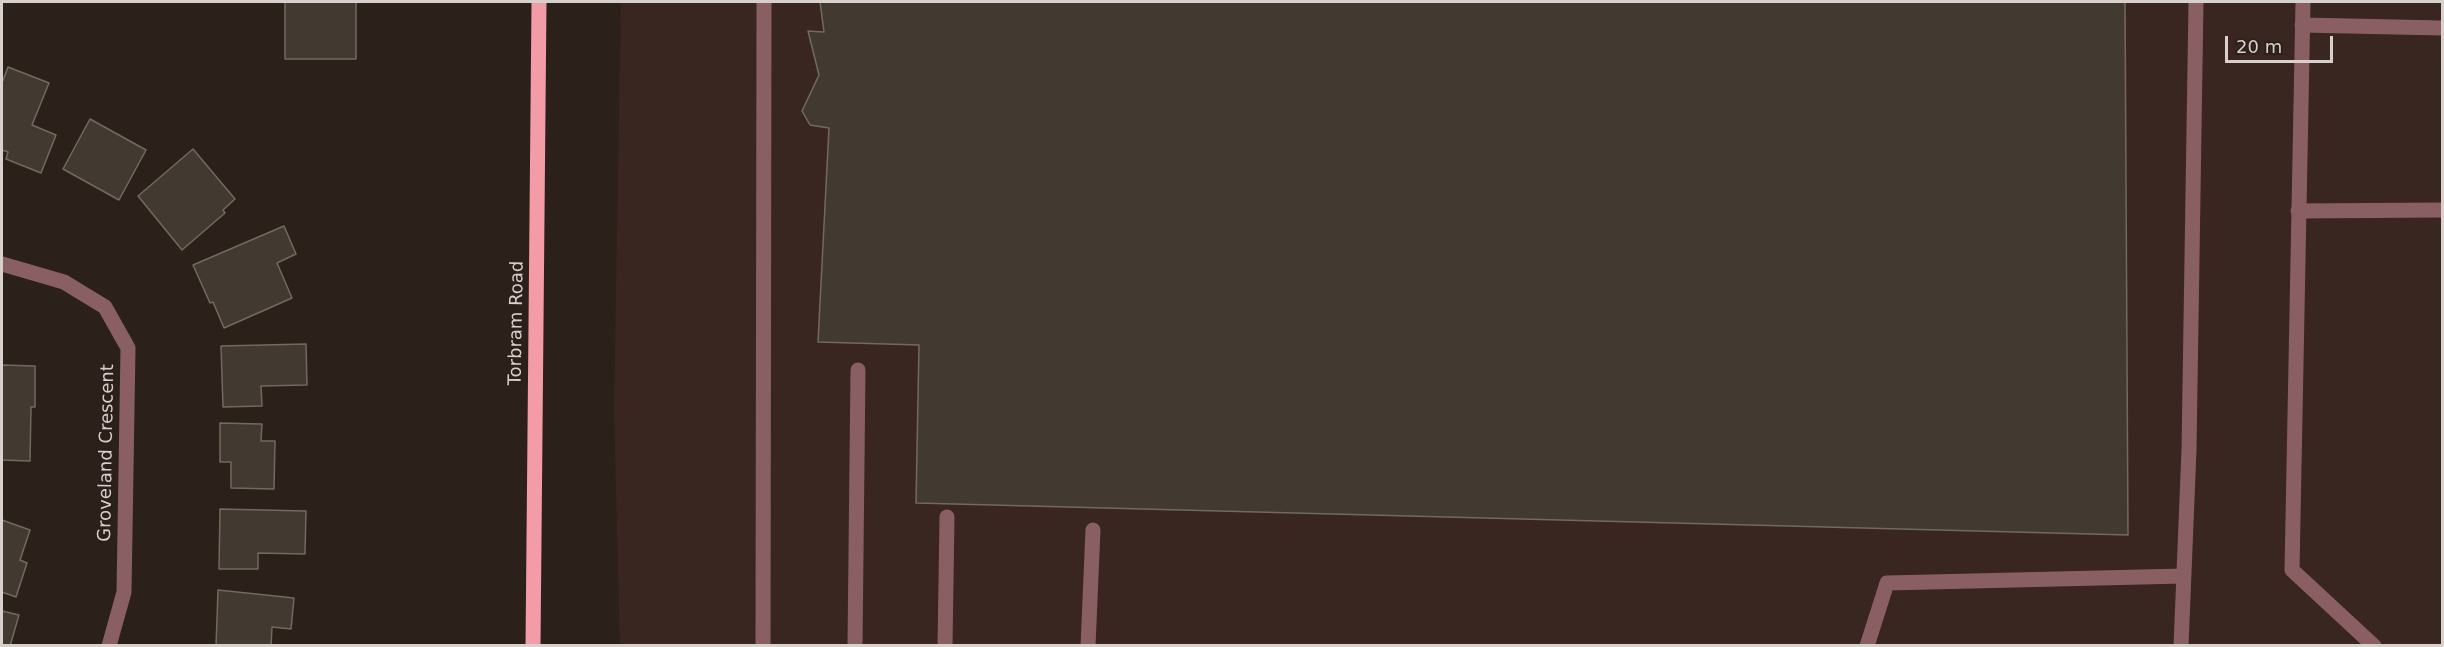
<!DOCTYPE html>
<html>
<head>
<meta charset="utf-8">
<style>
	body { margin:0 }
	#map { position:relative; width:2444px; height:647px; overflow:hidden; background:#2c201b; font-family:"DejaVu Sans",sans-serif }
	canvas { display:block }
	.frame { position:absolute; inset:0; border:3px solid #d8d0cd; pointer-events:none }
	.scale { position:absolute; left:2225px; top:36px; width:108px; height:27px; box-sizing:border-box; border:3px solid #d8d0cd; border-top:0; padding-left:8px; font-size:18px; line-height:21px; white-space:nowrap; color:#d8d0cd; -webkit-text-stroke:4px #2c201b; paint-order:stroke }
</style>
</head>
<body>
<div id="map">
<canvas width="2444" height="647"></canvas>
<div class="frame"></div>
<div class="scale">20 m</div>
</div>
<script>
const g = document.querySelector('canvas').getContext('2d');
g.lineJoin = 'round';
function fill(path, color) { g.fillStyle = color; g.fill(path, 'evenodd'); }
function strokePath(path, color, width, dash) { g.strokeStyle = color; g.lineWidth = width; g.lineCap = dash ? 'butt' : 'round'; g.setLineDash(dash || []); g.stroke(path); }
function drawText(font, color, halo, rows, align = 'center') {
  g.font = font + ' "DejaVu Sans",sans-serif'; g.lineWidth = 4.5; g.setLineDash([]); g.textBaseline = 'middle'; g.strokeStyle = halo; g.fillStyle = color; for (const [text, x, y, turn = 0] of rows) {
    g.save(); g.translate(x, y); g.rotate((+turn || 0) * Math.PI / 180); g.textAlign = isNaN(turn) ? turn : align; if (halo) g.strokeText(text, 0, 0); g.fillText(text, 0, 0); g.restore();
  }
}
const built = new Path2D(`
	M621,2H2442V645L620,646L614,410Z`);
const building = new Path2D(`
	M285,2H356V59H285Z
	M820,2H2125L2128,535L916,503L919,345L818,342L829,128L810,125L802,111L819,75L808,31L824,32Z
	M8,67L49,83L32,125L56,135L41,173L6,159L8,152L2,150V83Z
	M90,119L146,150L119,200L63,169Z
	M193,149L235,199L223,210L225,213L182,250L138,196Z
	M284,226L296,254L277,263L292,298L224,328L213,302L210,303L193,265Z
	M306,344L307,385L261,386L262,406L223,407L221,346Z
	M2,365L35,366V407H31L30,461L2,460Z
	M220,423L262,424L261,441H275L274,489L231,488V462H220Z
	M220,509L306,511L305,554L258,553V569H219Z
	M2,520L30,530L20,560L27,563L16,597L2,592Z
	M218,590L294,598L291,629L272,627L271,646H216Z
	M2,611L19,615L10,646H2Z`);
const minor = new Path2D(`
	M2303,2L2292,570L2374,646
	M2302,25L2442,28
	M2298,211L2442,210
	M2,264L64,282L105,307L128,348L124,592L109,646
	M763,646L764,2
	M855,646L858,370
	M945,646L947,517
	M1088,646L1093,530
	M1867,646L1887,583L2184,576
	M2181,646L2189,450L2196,2`);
const major = new Path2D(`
	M533,646L539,2`);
const streetNames = [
	["Torbram Road",517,323,-89],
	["Groveland Crescent",107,453,-89]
];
fill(built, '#392620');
fill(building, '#423a30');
strokePath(building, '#736a5e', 1.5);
strokePath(minor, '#8a5f64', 15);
strokePath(major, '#f39ba6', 15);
drawText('18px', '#d8d0cd', '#2c201b', streetNames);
</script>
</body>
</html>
